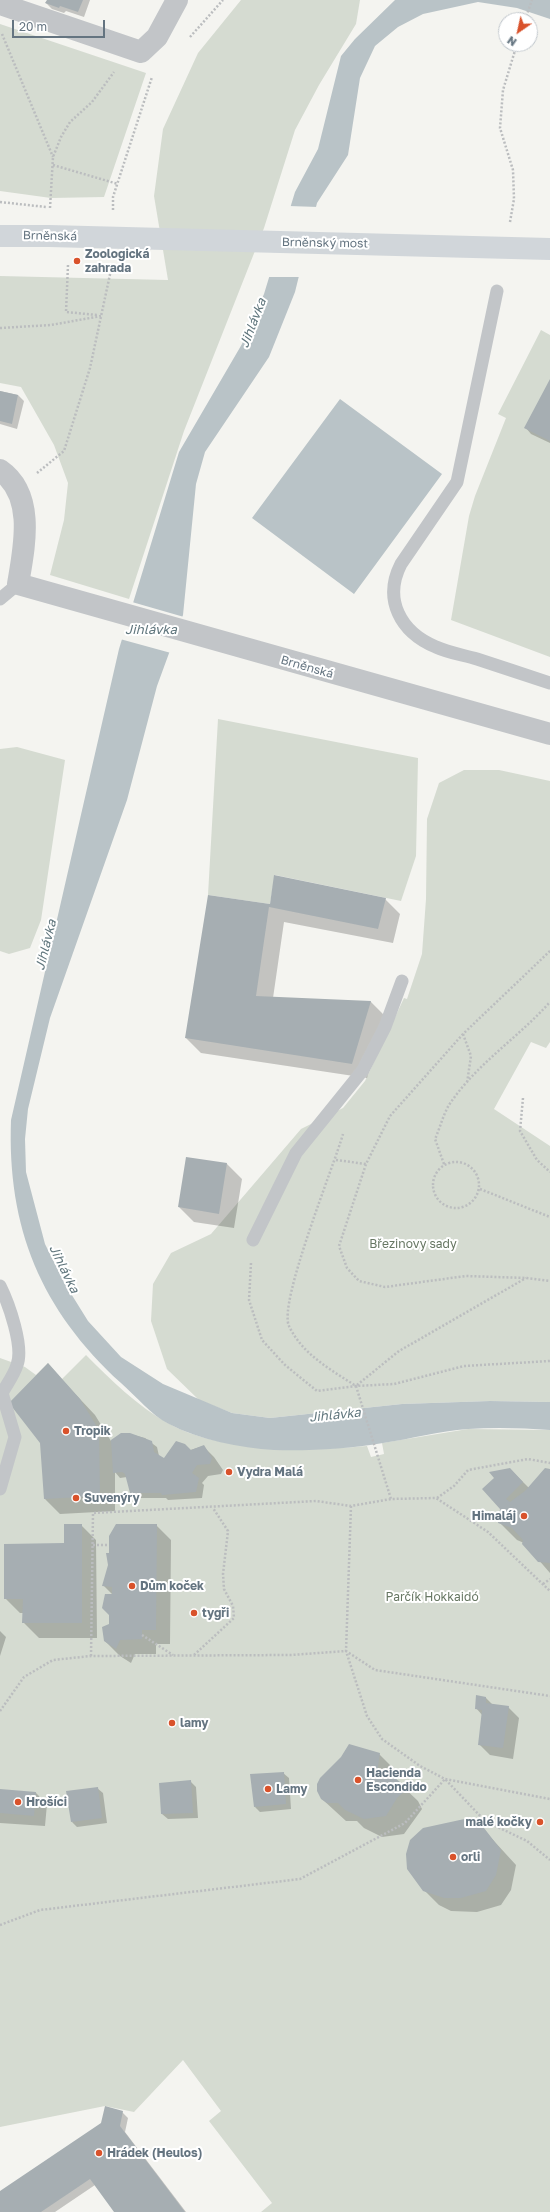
<!DOCTYPE html>
<html>
<head>
<meta charset="utf-8">
<style>
	body { margin:0 }
	#map { position:relative; width:550px; height:2212px; overflow:hidden; background:#f4f4f0; font-family:"Golos Text",sans-serif }
	canvas { display:block }
	.north { position:absolute; left:498px; top:12px; width:40px; height:40px; box-sizing:border-box; background:#fff; border:1px solid #c1c7cc; border-radius:50%; rotate:214deg; font-size:11px; font-weight:700; line-height:16px; text-align:center; color:#647480 }
	.north::after { content:''; display:block; margin:auto; width:14px; height:18px; background:#d9522b; clip-path:polygon(50% 0,100% 100%,50% 72%,0 100%) }
	.scale { position:absolute; left:12px; top:20px; width:93px; height:18px; box-sizing:border-box; border:2px solid #647480; border-top:0; padding-left:5px; font-size:12px; line-height:14px; white-space:nowrap; color:#647480; -webkit-text-stroke:3px #fff; paint-order:stroke }
</style>
</head>
<body>
<div id="map">
<canvas width="550" height="2212"></canvas>
<div class="north">N</div>
<div class="scale">20 m</div>
</div>
<script>
const g = document.querySelector('canvas').getContext('2d');
g.lineJoin = 'round';
function fill(path, color) { g.fillStyle = color; g.fill(path, 'evenodd'); }
function strokePath(path, color, width, dash) { g.strokeStyle = color; g.lineWidth = width; g.lineCap = dash ? 'butt' : 'round'; g.setLineDash(dash || []); g.stroke(path); }
function drawText(font, color, halo, rows, align = 'center') {
  g.font = font + ' "Golos Text",sans-serif'; g.lineWidth = 4; g.setLineDash([]); g.textBaseline = 'middle'; g.strokeStyle = halo; g.fillStyle = color; for (const [text, x, y, turn = 0] of rows) {
    g.save(); g.translate(x, y); g.rotate((+turn || 0) * Math.PI / 180); g.textAlign = isNaN(turn) ? turn : align; if (halo) g.strokeText(text, 0, 0); g.fillText(text, 0, 0); g.restore();
  }
}
const green = new Path2D(`
	M241,0H360L356,24L319,85L295,130L264,228L184,431L129,599L50,575L64,520L68,483L54,445L21,387L0,383V276L168,280L154,196L163,129L198,53Z
	M0,24L146,73L104,197L51,198L0,191Z
	M541,330L550,335V657L451,620L469,516L475,496L506,418L498,414Z
	M218,719L418,758L416,856L401,901L275,875L270,904L208,895Z
	M17,747L65,760L41,920L30,948L9,954L0,951V749Z
	M464,770H499L550,781V1042L546,1048L531,1042L494,1109L550,1146V1402L490,1401L402,1404L270,1418L232,1413L199,1400L167,1369L151,1321L153,1284L171,1253L211,1234L301,1129L343,1108L365,1081L404,998L407,999L422,954L426,899L427,819L439,783Z
	M86,1355C111,1380 137,1406 168,1423C220,1453 308,1451 367,1446L371,1457L384,1454L382,1443L468,1429L550,1430V2212H261L272,2203L209,2121L221,2111L183,2060L134,2112L105,2106L0,2127V1358L25,1367L36,1375L48,1363L62,1379Z`);
const water = new Path2D(`
	M395,0H550V19L517,8L478,2L423,14L398,27L375,46L360,78L348,155L317,203L295,292L269,357L205,452L196,484L183,615L157,686L127,800L50,1018L28,1109L25,1139L26,1172L45,1244L65,1284L88,1321L121,1357L163,1384L232,1413L270,1418L402,1404L490,1401L550,1402V1430C523,1428 495,1427 468,1429C439,1431 411,1439 383,1443C348,1449 310,1451 274,1450C240,1448 200,1440 169,1424C151,1415 136,1396 121,1383C41,1310 7,1228 11,1120L119,649L179,452L242,344L264,294L295,192L318,149L341,56L355,39Z
	M340,399L442,474L354,594L252,518Z`);
const pier = new Path2D(`
	M289,206L318,207L301,277H267Z
	M132,602L184,617L171,653L120,639Z`);
const shadow = new Path2D(`
	M48,0H90L84,17L66,11L64,13L52,9L46,3Z
	M550,382V443L531,434L526,428Z
	M0,391L18,395L24,401L17,429L0,424Z
	M209,896L270,905L385,899L400,914L393,943L284,922L273,998L371,1002L386,1017L367,1078L201,1053L186,1038Z
	M187,1158L227,1164L242,1179L234,1228L194,1222L179,1207Z
	M48,1365L95,1415L111,1441L122,1434H130L145,1438L157,1447L159,1456L163,1459L203,1446L214,1457L223,1470L221,1474L208,1476L202,1483L204,1485L202,1498L168,1500L166,1498H136L131,1492L127,1477L120,1478L115,1472V1511L60,1514L45,1499Z
	M510,1469L529,1488L550,1470V1573L524,1543L517,1540L499,1522Z
	M81,1525L96,1540L97,1638H39L23,1622L24,1613H20L5,1598L65,1544Z
	M156,1525L171,1540L170,1644H156V1654H135L131,1663L120,1656L105,1641L110,1625L113,1595L103,1585Z
	M0,1631L6,1637L0,1656Z
	M486,1698L493,1705L508,1707L519,1718L513,1759L490,1755L479,1744L483,1716L476,1708Z
	M379,1754L397,1772L396,1780L418,1801L422,1809L404,1834L382,1837L364,1828L357,1821H346L322,1799Z
	M283,1773L289,1778L291,1809L260,1812L255,1807Z
	M190,1781L196,1787L198,1818L168,1819L162,1814Z
	M97,1788L103,1793L107,1823L77,1827L72,1822Z
	M0,1790L36,1793L47,1804L45,1826L0,1823Z
	M483,1829L516,1865L511,1890L501,1905L477,1912L451,1911L439,1905L424,1890Z
	M122,2112L128,2118L125,2132L186,2212H116L95,2185L55,2212H0V2192Z`);
const building = new Path2D(`
	M47,0H83L78,12L60,6L59,8L45,3Z
	M550,379V441L524,428Z
	M0,391L18,395L12,424L0,421Z
	M274,875L386,898L378,929L269,907L256,996L371,1001L352,1064L185,1038L208,895L270,904Z
	M186,1157L227,1163L219,1214L178,1207Z
	M48,1363L80,1399L99,1430L100,1496L44,1499L40,1443L9,1403Z
	M121,1433H130L152,1441L154,1452L164,1458L176,1441L185,1444L191,1450L204,1445L212,1458L210,1464L197,1465L192,1473L199,1478L196,1492L162,1495L161,1493H130L125,1474L122,1472L113,1473L111,1440Z
	M510,1468L523,1482L506,1499L510,1502L525,1491L545,1468L550,1469V1563L538,1562L522,1544L523,1540L512,1528L498,1523L500,1509L482,1489L494,1478L489,1472Z
	M64,1524H82V1623H22L23,1599H4V1544L64,1543Z
	M116,1524H157L156,1630H142V1639L120,1640L116,1649L104,1641L102,1627L109,1624V1615L102,1608L105,1594H112V1587L102,1586L108,1565L106,1553H109V1536Z
	M476,1695L486,1697V1703L509,1706L503,1748L478,1745L482,1710L475,1709Z
	M349,1744L380,1753L377,1773L380,1776L395,1778L400,1782L405,1791L397,1798L386,1816L364,1819L345,1810L338,1803H327L321,1799L317,1791V1784L320,1778L341,1757Z
	M284,1772L286,1804L254,1807L250,1774Z
	M191,1780L193,1813L161,1814L159,1783Z
	M98,1787L102,1818L71,1822L66,1791Z
	M0,1789L36,1792L34,1816L0,1813Z
	M469,1818L484,1828L501,1850L496,1875L486,1891L461,1898H444L423,1891L407,1869L406,1854L410,1840L423,1828Z
	M105,2106L123,2111L120,2126L185,2212H114L90,2179L41,2212H0V2191L101,2123Z`);
const path = new Path2D(`
	M525,20L532,0
	M2,34L53,157
	M190,37L223,0
	M53,165L118,184
	M0,202L46,207
	M50,208L53,157L61,137L70,122L92,102L114,72
	M113,210V197L152,77
	M510,222L514,199L513,170L500,128L503,90L517,44
	M68,265L66,312L97,315
	M0,328L51,325L101,316
	M37,473L64,451L90,368L112,265
	M550,951L463,1034L390,1116L366,1164L339,1246L347,1268L359,1281L385,1287L466,1276L527,1278L550,1281
	M463,1034L471,1056L467,1083
	M523,1098L520,1131L537,1160L550,1172
	M343,1134C334,1166 278,1303 289,1326C302,1354 331,1370 356,1386L391,1499
	M336,1160L366,1164
	M433 1185a23 23 0 1 1 46 0a23 23 0 1 1-46 0Z
	M444,1164L435,1139C440,1128 443,1115 449,1105C476,1064 518,1038 550,1002
	M480,1189L550,1217
	M251,1263L249,1300L262,1340L285,1365L317,1391L356,1386L394,1384L464,1366L550,1361
	M357,1385L399,1351L526,1278
	M437,1498L454,1486L468,1470L528,1459L550,1463
	M351,1506L346,1651L367,1716L382,1739L420,1766L445,1779L550,1799
	M93,1545H109
	M543,1584L550,1579
	M142,1635L173,1655
	M194,1655L234,1618L233,1606L224,1589L223,1574L228,1531L213,1508
	M91,1656L93,1513L316,1501L351,1506L391,1499L436,1498L488,1532L550,1591
	M0,1711L24,1677L53,1660L91,1656L291,1655L346,1651L375,1670L550,1696
	M0,1925L40,1910L300,1879L405,1823L445,1779L485,1821L527,1841L550,1860`);
const lane = new Path2D(`
	M497,291L457,482L401,564C383,599 400,632 436,647C449,653 464,655 477,659C501,667 526,675 550,683
	M0,599L18,584
	M253,1240L296,1153L363,1070L385,1027L402,981
	M0,1286C9,1304 24,1347 17,1365C14,1375 7,1384 2,1393L15,1437L0,1489`);
const street = new Path2D(`
	M0,4L141,52L157,37L177,0
	M0,470C36,495 24,548 18,584L550,734`);
const secondary = new Path2D(`
	M0,236H49L550,249`);
const markers = [
	[77,261,4,"#d9522b"],
	[66,1431,4,"#d9522b"],
	[229,1472,4,"#d9522b"],
	[76,1498,4,"#d9522b"],
	[524,1516,4,"#d9522b"],
	[132,1586,4,"#d9522b"],
	[194,1613,4,"#d9522b"],
	[172,1723,4,"#d9522b"],
	[358,1780,4,"#d9522b"],
	[268,1789,4,"#d9522b"],
	[18,1802,4,"#d9522b"],
	[540,1822,4,"#d9522b"],
	[453,1857,4,"#d9522b"],
	[99,2153,4,"#d9522b"]
];
const streetNames = [
	["Brněnská",50,236,1],
	["Brněnský most",325,243,1],
	["Brněnská",307,667,16]
];
const poiNames = [
	["Zoologická",85,254],
	["zahrada",85,268],
	["Tropik",74,1431],
	["Vydra Malá",237,1472],
	["Suvenýry",84,1498],
	["Himaláj",516,1516,"right"],
	["Dům koček",140,1586],
	["tygři",202,1613],
	["lamy",180,1723],
	["Hacienda",366,1773],
	["Escondido",366,1787],
	["Lamy",276,1789],
	["Hrošíci",26,1802],
	["malé kočky",532,1822,"right"],
	["orli",461,1857],
	["Hrádek (Heulos)",107,2153]
];
const parkNames = [
	["Březinovy sady",413,1244],
	["Parčík Hokkaidó",432,1597]
];
const waterNames = [
	["Jihlávka",253,323,-69],
	["Jihlávka",151,630],
	["Jihlávka",46,945,-76],
	["Jihlávka",64,1269,64],
	["Jihlávka",335,1415,-6]
];
fill(green, '#d5dbd1');
fill(water, '#b9c3c7');
fill(pier, '#f4f4f0');
fill(shadow, '#0003');
fill(building, '#a6aeb2');
strokePath(path, '#bbbdbf', 2.5, [2, 2]);
strokePath(lane, '#c2c5c8', 13);
strokePath(street, '#c2c5c8', 22);
strokePath(secondary, '#d1d6da', 22);
for (const [x, y, r, color] of markers) { const dot = new Path2D(); dot.arc(x, y, r, 0, 2 * Math.PI); g.fillStyle = color; g.fill(dot); strokePath(dot, '#fff', 1.5); }
drawText('12px', '#647480', '#fff', streetNames);
drawText('bold 12px', '#647480', '#fff', poiNames, 'left');
drawText('12px', '#677763', '#fff', parkNames);
drawText('italic 13px', '#60767d', '#fff', waterNames);
</script>
</body>
</html>
